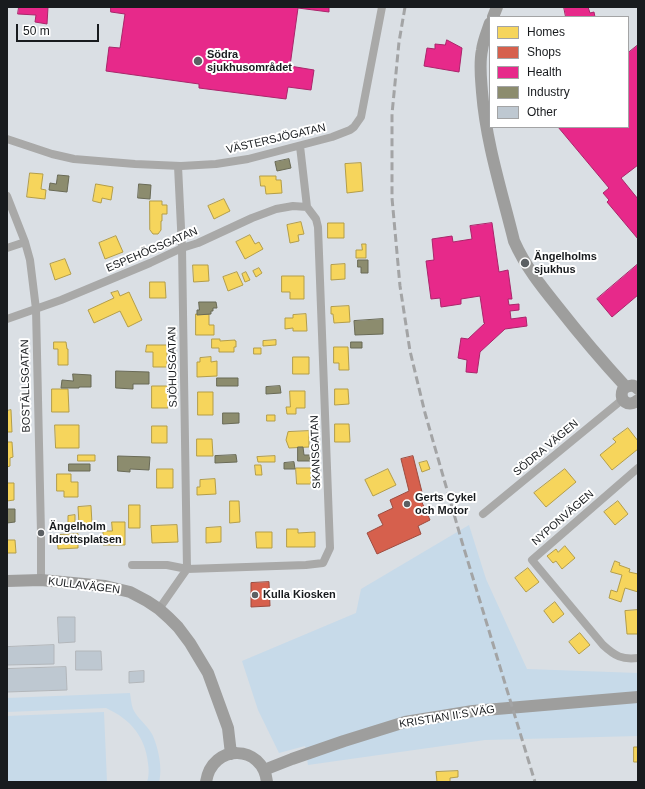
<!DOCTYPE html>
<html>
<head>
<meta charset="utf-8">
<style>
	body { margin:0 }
	#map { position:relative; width:645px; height:789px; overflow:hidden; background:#dadfe4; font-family:Helvetica,sans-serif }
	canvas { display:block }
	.frame { position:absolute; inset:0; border:8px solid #181b1e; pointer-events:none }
	.legend { position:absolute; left:489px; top:16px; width:140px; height:112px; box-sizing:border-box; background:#fff; border:1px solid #a3a4a5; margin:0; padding:5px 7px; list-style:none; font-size:12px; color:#181b1e }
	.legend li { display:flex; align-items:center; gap:8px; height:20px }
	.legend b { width:20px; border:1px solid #a3a4a5 }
	.scale { position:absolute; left:16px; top:24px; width:83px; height:18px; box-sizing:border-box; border:2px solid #181b1e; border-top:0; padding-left:5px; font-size:12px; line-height:14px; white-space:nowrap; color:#181b1e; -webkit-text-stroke:3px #fff; paint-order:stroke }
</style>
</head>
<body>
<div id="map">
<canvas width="645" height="789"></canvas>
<div class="frame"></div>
<ul class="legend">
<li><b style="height:11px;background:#f6d55c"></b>Homes</li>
<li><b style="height:11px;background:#d6604d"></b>Shops</li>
<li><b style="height:11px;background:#e7298a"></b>Health</li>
<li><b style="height:11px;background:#8c8c6e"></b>Industry</li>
<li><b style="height:11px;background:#bec8d1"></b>Other</li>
</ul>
<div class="scale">50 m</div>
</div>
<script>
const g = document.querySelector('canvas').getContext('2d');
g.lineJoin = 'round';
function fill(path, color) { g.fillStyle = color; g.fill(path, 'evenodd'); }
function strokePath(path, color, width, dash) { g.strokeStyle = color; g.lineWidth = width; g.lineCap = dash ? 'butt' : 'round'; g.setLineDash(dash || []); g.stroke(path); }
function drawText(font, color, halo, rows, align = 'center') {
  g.font = font + ' Helvetica,sans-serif'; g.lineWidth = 4; g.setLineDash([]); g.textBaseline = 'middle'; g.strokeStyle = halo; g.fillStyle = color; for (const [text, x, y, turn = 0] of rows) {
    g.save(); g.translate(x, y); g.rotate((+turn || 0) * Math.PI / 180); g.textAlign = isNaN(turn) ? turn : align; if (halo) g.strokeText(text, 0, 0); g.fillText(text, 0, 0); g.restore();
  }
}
const green = new Path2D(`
	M469,525L486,579L527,669L638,673V736L485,740L308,765L305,746L279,753L258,710L242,661L356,613L361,589Z
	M130,693C131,698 131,704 133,709C137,718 147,725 152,734C158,746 163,769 159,782H147C149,776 149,770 148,763C145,736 130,719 106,708L7,712V698Z
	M104,712L107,782H7V716Z`);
const homes = new Path2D(`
	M361,163L363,191L347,193L345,164Z
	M30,173L43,174L41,189L46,190L45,199L27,197Z
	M260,176H276V180H281L282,193L266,194L265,186H261Z
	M96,184L113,187L111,200L102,198L101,203L93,201Z
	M224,199L230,211L214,219L208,206Z
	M150,201H162V205H167V214H162V221H161V230L158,234H153L150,230Z
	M301,222L304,234L298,235L299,241L290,243L287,225Z
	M328,223H344V238H328Z
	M250,235L255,244L259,242L263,249L245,259L236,242Z
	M116,236L123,252L105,259L99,243Z
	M362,244H366V258H356V250H362Z
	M65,259L71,274L55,280L50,264Z
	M345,264V279L331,280V265Z
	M193,265H208L209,281L194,282Z
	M259,268L262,273L256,277L253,271Z
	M237,272L243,285L228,291L223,277Z
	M246,272L250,280L245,282L242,274Z
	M282,276H304V299H290V292H282Z
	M150,282H165L166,298H150Z
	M118,291L120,296L129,292L142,320L128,327L120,311L94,323L88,310L114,298L111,293Z
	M349,306L350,322L334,323L333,314H331V307Z
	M196,314H209V325H214V335H196Z
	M306,314L307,331H293V328L285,329V318H293V315Z
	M212,339H220V341L235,340V341H236V347H234V352H219V348H212Z
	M276,340V345L263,346V341Z
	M54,342H66L67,349H68V365H58V349H54Z
	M147,345H167V367H153V352H146Z
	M334,347H348L349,370H339V363H334Z
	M254,348H261V354H254Z
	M211,357V362L217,361V376L197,377V362H200V358Z
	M293,357H309V374H293Z
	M152,386H168V408H152Z
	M52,389H68L69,412H52Z
	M335,389H348L349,404L335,405Z
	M290,391H305V408H296V414H287L286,407H290Z
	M198,392H213V415H198Z
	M11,410L12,432H7V411Z
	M267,415H275V421H267Z
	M335,424H349L350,442H335Z
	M55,425H79V448H56Z
	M152,426H167V443H152Z
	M628,428L638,441V449L612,470L600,455L616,442L613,439Z
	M309,431V447L289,448L286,440L288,432Z
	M197,439H212L213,456H197Z
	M7,442H12L13,457L10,458V466L7,467Z
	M78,455H95V461H78Z
	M275,456V462H258L257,457Z
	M427,461L430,469L422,472L419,463Z
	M255,465H261L262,475H256Z
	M296,468H311V484H297Z
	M157,469H173V488H157Z
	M388,469L396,485L373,496L365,480Z
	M565,469L576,482L546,507L534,493Z
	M57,474H71V482H78V497H64V491H57Z
	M215,479L216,494L197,495V487H200V480Z
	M7,483H14V500L7,501Z
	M230,501H239L240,522L230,523Z
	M618,501L628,514L615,525L604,512Z
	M129,505H140V528H129Z
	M91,506L92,524H79L78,507Z
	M75,515V522L68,523V516Z
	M112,522H125V545H103V531H112Z
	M177,525L178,542L152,543L151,526Z
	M221,527V542L206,543V528Z
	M287,529H298V533L315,532V547H287Z
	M256,532H272V548H257Z
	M78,534V548L58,549L57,535Z
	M7,540H15L16,553H7Z
	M565,546L575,558L562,569L556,561L553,563L547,556L556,549L558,552Z
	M615,561L620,563L619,565L630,569L629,572L638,574V592L625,588L621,602L609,598L611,590L617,592L622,575L611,572Z
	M528,568L539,582L526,592L515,578Z
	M555,602L564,614L553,623L544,611Z
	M638,610V634H627L625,611Z
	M580,633L590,645L579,654L569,642Z
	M634,747H638V762H634Z
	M458,771V777L450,778V782H437L436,772Z`);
const shops = new Path2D(`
	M413,456L422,492L414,494L415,498L419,496L430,520L418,526L421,534L377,554L367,533L383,525L378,515L393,508L390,500L409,491L401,459Z
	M269,582L270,606L251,607V583Z`);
const health = new Path2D(`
	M19,7H48L47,24L35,22L36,15L18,14Z
	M111,7H329V12L298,8L290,66L314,70L311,90L288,87L286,99L199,88V84L106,71L109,47L120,48L125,14L111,12Z
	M564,7H588L590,13L594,12L595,17H566Z
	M447,40L462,48L459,72L424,66L427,48L435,49V44L445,45Z
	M638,45V165L621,178L638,199V239L607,202L609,200L603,193L609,188L558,127H628V53Z
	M492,223L499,272L508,270L512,299H508L509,305L519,304V310L510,311L511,319L526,317L527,326L505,329L480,352L477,373L466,372L467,360L458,358L461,338L468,339L485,323H484L480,296L461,299V304L441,307L440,298L431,299L426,261L434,260L432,239L452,236L453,242L472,239L470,226Z
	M638,264V295L612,317L597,299Z`);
const industry = new Path2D(`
	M289,159L291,168L277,171L275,162Z
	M58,175L69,176L67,192L49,190L50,183L56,184Z
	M139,184L151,185L150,199L138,198Z
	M358,260H368V273H361V267H358Z
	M199,302H216L217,308H213V311H211V314L197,315V310H199Z
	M383,319V334L355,335L354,321Z
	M351,342H362V348H351Z
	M116,371L149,372V384H133V389L116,388Z
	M73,374L91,375V387H79V388H61L62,380L73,381Z
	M217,378H238V386H217Z
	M280,386L281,393L266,394V387Z
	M223,413H239V423L223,424Z
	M298,447H303L304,455H310V461H298Z
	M236,455L237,462L215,463V456Z
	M118,456L150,457L149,470L130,469V472L118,471Z
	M294,462L295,469H284V463Z
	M69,464H90V471H69Z
	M7,509H15V522L7,523Z`);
const building = new Path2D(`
	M58,617H75V642L59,643Z
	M54,645V664L7,665V647Z
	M76,651H101L102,670H76Z
	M66,667L67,690L7,692V669Z
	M144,671V682L129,683V672Z`);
const street = new Path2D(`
	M7,139L52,154L74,159L135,164L181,166L216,164L248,159L332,137L350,130L354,127L361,117L382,7
	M300,146L307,207
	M7,196L25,242L30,260L36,309L41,533V580
	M7,248L25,242
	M7,319L61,300L150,263L182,248L198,243L252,218L276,209L293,206L307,207
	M638,468L532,560L603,645C615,656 622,660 638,658
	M483,514L623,399
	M132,565H167L187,569L182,248L178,166
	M159,609L187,569L306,565L323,563L330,548L318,227L316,219L307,207`);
const secondary = new Path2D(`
	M493,17L497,7
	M490,23C487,32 483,41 482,50C479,64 481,78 482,92C486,143 502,192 514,241C525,266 541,286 558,307C580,335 602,361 626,387
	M638,389C634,384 628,385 623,389C618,401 629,408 638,400
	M7,581L41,580L105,586L130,592L147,601L159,609L169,618L178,627L190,643L208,673L228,728L231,754
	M264,770L292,759L344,741L405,722L473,711L638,697
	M206,782C212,743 263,744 267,782`);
const rail = new Path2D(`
	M405,7L399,42L392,114V198L400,286L410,351L425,413L462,542L535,782`);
const markers = [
	[198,61,5,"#5c6063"],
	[525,263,5,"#5c6063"],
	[407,504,4,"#5c6063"],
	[41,533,4,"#5c6063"],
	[255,595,4,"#5c6063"]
];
const poiNames = [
	["Södra",207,55],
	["sjukhusområdet",207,68],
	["Ängelholms",534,257],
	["sjukhus",534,270],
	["Gerts Cykel",415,498],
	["och Motor",415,511],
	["Ängelholm",49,527],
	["Idrottsplatsen",49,540],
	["Kulla Kiosken",263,595]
];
const streetNames = [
	["VÄSTERSJÖGATAN",276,139,-13],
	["ESPEHÖGSGATAN",152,250,-23],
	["SJÖHUSGATAN",173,367,-91],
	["BOSTÄLLSGATAN",26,386,-91],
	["SÖDRA VÄGEN",546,448,-40],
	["SKANSGATAN",316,452,-92],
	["NYPONVÄGEN",563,518,-41],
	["KULLAVÄGEN",84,586,7],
	["KRISTIAN II:S VÄG",447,717,-9]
];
fill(green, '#c7dae9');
fill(homes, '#f6d55c');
strokePath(homes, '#b39d49', 1);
fill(shops, '#d6604d');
strokePath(shops, '#9d4b3f', 1);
fill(health, '#e7298a');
strokePath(health, '#a9256a', 1);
fill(industry, '#8c8c6e');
strokePath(industry, '#696a56', 1);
fill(building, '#bec8d1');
strokePath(building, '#b2b6ba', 1);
strokePath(street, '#a9a9a8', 8);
strokePath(secondary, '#9e9e9d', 12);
strokePath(rail, '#a3a4a5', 3, [8, 4]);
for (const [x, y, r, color] of markers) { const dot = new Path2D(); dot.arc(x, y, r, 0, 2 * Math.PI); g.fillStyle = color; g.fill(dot); strokePath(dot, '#fff', 1.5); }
drawText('bold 11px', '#181b1e', '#fff', poiNames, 'left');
drawText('11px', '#181b1e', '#fff', streetNames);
</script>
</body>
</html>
